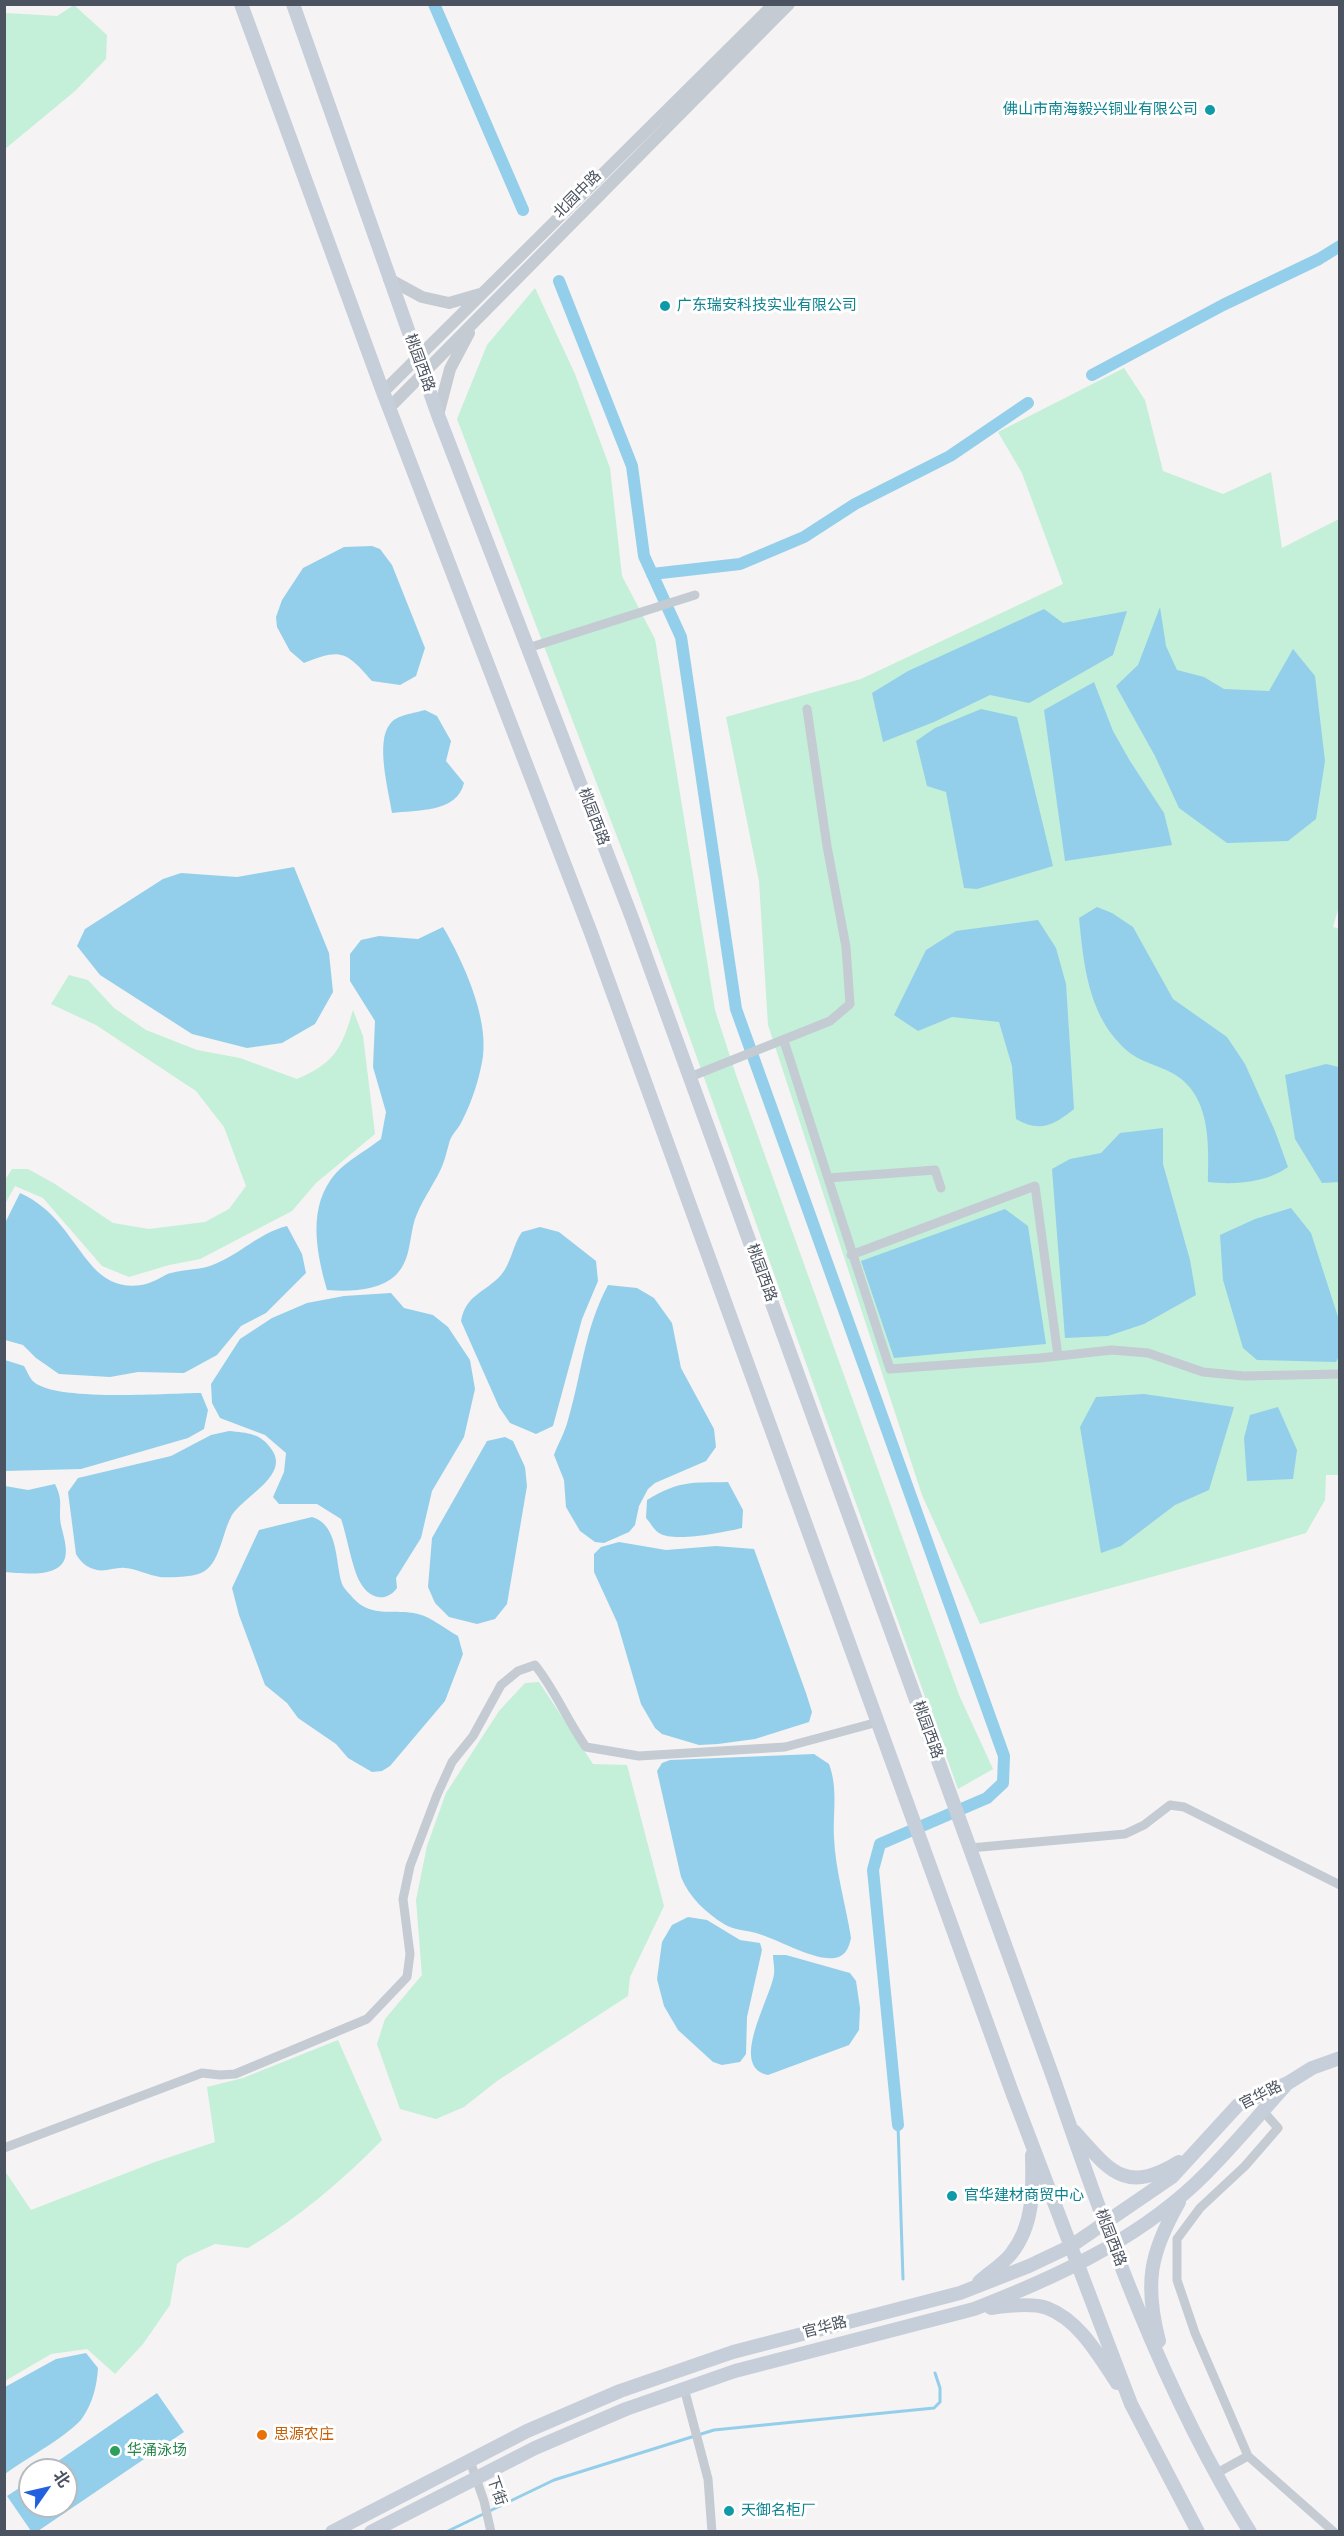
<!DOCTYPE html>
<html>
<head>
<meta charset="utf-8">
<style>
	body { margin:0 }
	#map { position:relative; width:1344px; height:2536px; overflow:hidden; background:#f5f3f3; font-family:Poppins,"Noto Sans SC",sans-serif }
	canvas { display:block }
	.frame { position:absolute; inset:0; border:6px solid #4b5360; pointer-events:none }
	.north { position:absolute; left:18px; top:2458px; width:60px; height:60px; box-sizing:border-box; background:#fff; border:2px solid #b7babf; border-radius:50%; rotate:56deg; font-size:16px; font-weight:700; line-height:24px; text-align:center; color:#4b5360 }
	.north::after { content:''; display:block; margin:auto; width:21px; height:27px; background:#2260df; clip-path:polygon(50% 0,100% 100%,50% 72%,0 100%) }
</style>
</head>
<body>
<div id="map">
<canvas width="1344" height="2536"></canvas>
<div class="frame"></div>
<div class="north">北</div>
</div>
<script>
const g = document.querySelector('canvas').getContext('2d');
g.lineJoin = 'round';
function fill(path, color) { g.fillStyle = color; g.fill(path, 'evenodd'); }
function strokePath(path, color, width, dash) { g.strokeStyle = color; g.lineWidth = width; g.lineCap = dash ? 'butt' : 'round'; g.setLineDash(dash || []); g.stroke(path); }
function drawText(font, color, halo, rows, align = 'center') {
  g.font = font + ' Poppins,"Noto Sans SC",sans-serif'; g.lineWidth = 6; g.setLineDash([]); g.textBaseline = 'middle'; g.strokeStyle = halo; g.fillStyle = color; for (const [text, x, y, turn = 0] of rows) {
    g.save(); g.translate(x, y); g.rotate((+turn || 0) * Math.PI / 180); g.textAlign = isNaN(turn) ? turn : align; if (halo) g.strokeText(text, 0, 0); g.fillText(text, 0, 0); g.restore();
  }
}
const green = new Path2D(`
	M74,5L107,35L106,59L75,91L5,149V13L57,16Z
	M535,288L575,374L610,468L622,576L655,639L715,1010L736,1075L959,1695L993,1769L958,1789L631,873L457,419L487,345Z
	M1124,368L1145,400L1163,471L1223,494L1271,472L1282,548L1339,519L1340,903L1333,927L1340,929V1475H1326L1325,1500L1306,1533C1198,1566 1089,1593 980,1624L922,1495L768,1025L759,881L726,717L861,679L1063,584L1022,473L998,432Z
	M69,975L88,980L114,1008L146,1030L197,1050L240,1058L297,1079C335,1063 342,1048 353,1010L363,1036L375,1134L316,1183L292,1211L200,1259L169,1265L129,1277L102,1266L43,1198L15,1186L5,1204V1180L12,1169H28L55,1184L113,1223L149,1229L205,1222L229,1209L246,1186L224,1127L196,1091L96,1025L51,1004Z
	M539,1682L593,1764L627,1765L664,1906L630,1977L628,1996L497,2081L464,2107L436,2119L400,2109L377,2044L385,2019L422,1975L416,1900L427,1846L446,1793L499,1711L525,1683Z
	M338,2040L382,2140C342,2181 298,2218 248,2248L215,2244L184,2258L177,2264L170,2305L143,2344L115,2374L87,2349L51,2354L5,2381V2171L31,2210L155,2162L215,2142L207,2087L243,2078Z`);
const water = new Path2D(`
	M372,546L380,549L392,565L425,648L416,676L400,685L372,681C346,651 341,648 304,663L290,651L277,627L276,617L282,600L303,568L344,547Z
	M1160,607L1166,646L1177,670L1204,677L1224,689L1269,691L1293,649L1315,676L1325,761L1316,819L1288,841L1227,843L1179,808L1155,756L1116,686L1138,665Z
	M1044,609L1063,623L1127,611L1113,655L1029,703L990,695L934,722L883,742L872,693L908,671Z
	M1094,682L1113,731L1130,761L1164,813L1172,845L1065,861L1044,710Z
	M981,709L1017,717L1053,866L977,889L964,888L946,792L927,786L916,741L935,728Z
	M425,710L437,716L451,741L446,761L464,783C457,813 416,810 392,813C389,792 375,742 390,724C396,715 415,713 425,710Z
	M294,867L329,953L333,992L315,1024L282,1043L247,1048L192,1034L100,975L77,946L85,929L163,879L181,873L237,877Z
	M1097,907L1112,913L1133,927L1173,999L1227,1037L1245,1064L1275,1131L1288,1167C1266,1183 1234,1185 1208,1182C1209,1141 1211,1089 1166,1070C1140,1059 1132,1059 1113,1036C1087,1003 1083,958 1079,918Z
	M1038,920L1056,948L1066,984L1074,1109C1054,1125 1040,1133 1016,1119L1012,1066L999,1022L952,1017L918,1031L894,1015L926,950L956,931Z
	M443,927C463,961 488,1016 483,1056C480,1077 472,1102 462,1121C459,1128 453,1133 450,1140C447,1150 445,1161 440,1171C432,1187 421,1202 415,1219C409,1238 411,1260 396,1275C379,1291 349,1292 327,1290C316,1251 307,1206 336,1173C348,1160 367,1150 381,1139L386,1112L373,1067L375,1021L350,981V954L361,940L379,936L418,939Z
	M1326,1064L1339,1067L1340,1182L1322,1183L1295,1139L1285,1075Z
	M1163,1128V1164L1190,1260L1196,1295L1144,1324L1108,1336L1065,1338L1052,1169L1070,1159L1101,1153L1120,1133Z
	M20,1193C57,1210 68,1238 93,1267C109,1285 131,1291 154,1281C160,1279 165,1274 171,1273C185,1269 202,1270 215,1264C242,1253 257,1234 287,1226L302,1254L306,1273L266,1313L241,1326L217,1355L184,1373L138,1372L110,1377L59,1374L36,1358L23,1345L5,1340V1223Z
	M1291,1208L1311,1233L1339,1320V1356L1336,1362L1257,1360L1243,1348L1223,1280L1220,1235L1255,1219Z
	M1005,1209L1028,1226L1046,1344L894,1358L861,1261Z
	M540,1227L559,1232L596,1261L598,1281L582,1319L553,1426L536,1434L510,1423L499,1407L461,1321C466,1294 485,1293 501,1275C511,1264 513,1244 522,1232Z
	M608,1285L637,1288L654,1298L672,1323L681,1368L714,1429L716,1447L706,1461L655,1483L648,1489L639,1506L635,1525L629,1532L604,1543L595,1542L580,1531L566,1507L564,1480L554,1455C558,1444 565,1432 568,1420C582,1373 584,1330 608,1285Z
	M391,1293L404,1308L433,1315L448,1327L470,1360L475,1389L464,1437L432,1491L421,1538L396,1578L397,1588C386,1603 369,1599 360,1582C352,1568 347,1536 341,1519L317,1504H279L273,1497L284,1472L286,1453L265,1435L220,1418L212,1403L211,1384L240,1339L272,1318L307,1303L344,1296Z
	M5,1360L24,1366C27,1371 30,1379 34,1382C57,1402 168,1393 201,1393L208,1410L204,1429L188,1438L81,1469L5,1471Z
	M1144,1394L1234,1407L1209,1490L1175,1505L1121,1546L1101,1553L1080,1427L1096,1397Z
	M1278,1407L1297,1450L1293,1479L1247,1481L1244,1438L1250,1415Z
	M229,1431C248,1433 261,1433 272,1450C290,1476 242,1497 231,1517C222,1533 220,1565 201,1573C192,1577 170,1578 160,1577C148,1575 137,1569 125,1568C116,1567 106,1572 97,1570C88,1568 81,1563 76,1554L68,1492L78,1478L171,1456L211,1435Z
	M505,1437L513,1441L525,1467L527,1486L507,1604L495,1619L477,1624L449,1617L435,1603L428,1587L432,1538L487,1441Z
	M728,1482L743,1510L742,1528C725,1532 674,1543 659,1533C654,1530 650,1522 646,1518L647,1500C680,1480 691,1483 728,1482Z
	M55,1484C64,1502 58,1507 61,1525C63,1534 68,1549 65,1558C59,1579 21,1573 5,1572V1486L28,1490Z
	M312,1517C339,1525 335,1562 342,1584C344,1589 350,1594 353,1598C372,1619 395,1608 418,1614C431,1617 447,1630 458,1636L463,1654L445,1701L390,1766L382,1771L372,1772L348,1758L336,1744L298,1718L287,1703L265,1685L239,1615L232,1588L259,1530Z
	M619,1542L666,1550L716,1546L754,1549L806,1693L812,1712L809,1722L755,1739L718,1744L699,1745L662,1734L655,1728L641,1704L617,1622L594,1572V1554L601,1547Z
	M814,1754L829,1764C838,1788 833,1812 834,1837C835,1869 846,1906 851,1938C849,1947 846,1956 835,1958C813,1961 778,1939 756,1933C746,1930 733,1930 724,1924C706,1913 689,1897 681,1877L657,1771L662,1763L670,1760Z
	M688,1917L707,1920L740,1940L760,1943L762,1950L747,2017L746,2054L740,2062L722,2065L713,2062L678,2030L664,2006L657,1979L662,1942L672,1925Z
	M773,1955H786L850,1973L856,1981L860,2008L859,2030L849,2045L768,2075C728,2067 771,1998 774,1974C775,1968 773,1961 773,1955Z
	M86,2353L98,2368C97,2385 93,2402 83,2417C73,2433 22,2461 5,2474V2387L56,2359Z
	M157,2393L184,2432L38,2531H31L7,2496L30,2481V2506H66V2470H45Z`);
const stream = new Path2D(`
	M898,2125L903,2279
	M446,2532L554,2480L714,2430L934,2408L940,2402V2388L935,2373`);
const canal = new Path2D(`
	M434,4L523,210
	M559,281L632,466L644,556L681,637L736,1009L1004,1756L1003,1783L987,1798L880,1844L873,1870L898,2125
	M1092,375L1223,305L1319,259L1340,246
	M652,574L740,564L804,537L855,504L950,456L1028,403`);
const minor = new Path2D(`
	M528,648L695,595
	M784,1041L828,1178L935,1170L941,1188
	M690,1077L830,1021L850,1004L846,947L827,846L807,709
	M828,1178L890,1369L1040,1358L1112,1350L1148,1353L1203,1372L1244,1376L1340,1374
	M851,1255L1035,1186L1058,1356
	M970,1848L1125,1834L1144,1825L1170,1805L1184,1807L1340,1885
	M1263,2111L1278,2128L1245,2166L1200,2208L1177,2239V2280L1195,2333L1248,2456L1334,2532
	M4,2148L202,2073L220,2075L235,2074L367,2019L407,1977L410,1954L403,1899L410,1866L437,1795L452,1762L473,1736L501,1685L518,1671L535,1665C555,1690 567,1720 586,1747L639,1756L785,1747L878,1722
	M684,2388L708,2479L712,2532
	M470,2461L484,2501L491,2532
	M1217,2473L1248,2456`);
const tertiary = new Path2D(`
	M389,279L422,297L449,303L480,294
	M383,392L774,4
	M389,408L789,4
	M438,415L450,369L469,333`);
const secondary = new Path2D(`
	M241,4L383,392L591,933L1012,2092L1131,2404L1198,2532
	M293,4L438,415L632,918L1053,2077C1107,2233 1162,2391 1250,2532
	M1074,2131C1110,2171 1125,2195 1179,2162
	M979,2282C989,2273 1003,2264 1011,2254C1034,2225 1033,2190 1032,2155
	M991,2308C1005,2306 1033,2303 1047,2308C1079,2320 1099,2356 1117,2383
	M1159,2341C1144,2283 1150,2253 1179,2202
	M332,2532L527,2431L620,2391L733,2352L960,2293L1029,2266L1071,2246L1172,2177L1238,2105L1288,2083L1312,2068L1340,2058
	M371,2532L535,2448L626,2409L735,2371L974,2309C1052,2279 1133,2242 1195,2184C1227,2154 1255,2119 1285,2086`);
const markers = [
	[1210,110,6,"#0f9aa8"],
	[665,306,6,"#0f9aa8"],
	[952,2196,6,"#0f9aa8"],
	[262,2435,6,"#e8710a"],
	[115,2451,6,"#2e9e5b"],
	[729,2511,6,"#0f9aa8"]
];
const cultureNames = [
	["佛山市南海毅兴铜业有限公司",1198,110,"right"],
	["广东瑞安科技实业有限公司",677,306],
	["官华建材商贸中心",964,2196],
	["天御名柜厂",741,2511]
];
const streetNames = [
	["北园中路",578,195,-45],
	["桃园西路",419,363,70],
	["桃园西路",593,817,69],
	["桃园西路",761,1273,70],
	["桃园西路",927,1730,70],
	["官华路",1261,2096,-27],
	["桃园西路",1110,2238,69],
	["官华路",825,2328,-15],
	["下街",496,2491,71]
];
const foodNames = [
	["思源农庄",274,2435]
];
const leisureNames = [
	["华涌泳场",127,2451]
];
fill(green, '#c4efd9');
fill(water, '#93cfea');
strokePath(stream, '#93cfea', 3);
strokePath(canal, '#93cfea', 12);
strokePath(minor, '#c4cbd3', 9);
strokePath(tertiary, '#c4cbd3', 12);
strokePath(secondary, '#c6ceda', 14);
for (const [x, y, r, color] of markers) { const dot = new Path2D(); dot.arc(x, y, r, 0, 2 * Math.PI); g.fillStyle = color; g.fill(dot); strokePath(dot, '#fff', 2); }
drawText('15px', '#0d838f', '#fff', cultureNames, 'left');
drawText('15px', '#4b5360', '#fff', streetNames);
drawText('15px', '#c56008', '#fff', foodNames, 'left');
drawText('15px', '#27864d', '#fff', leisureNames, 'left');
</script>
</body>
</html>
